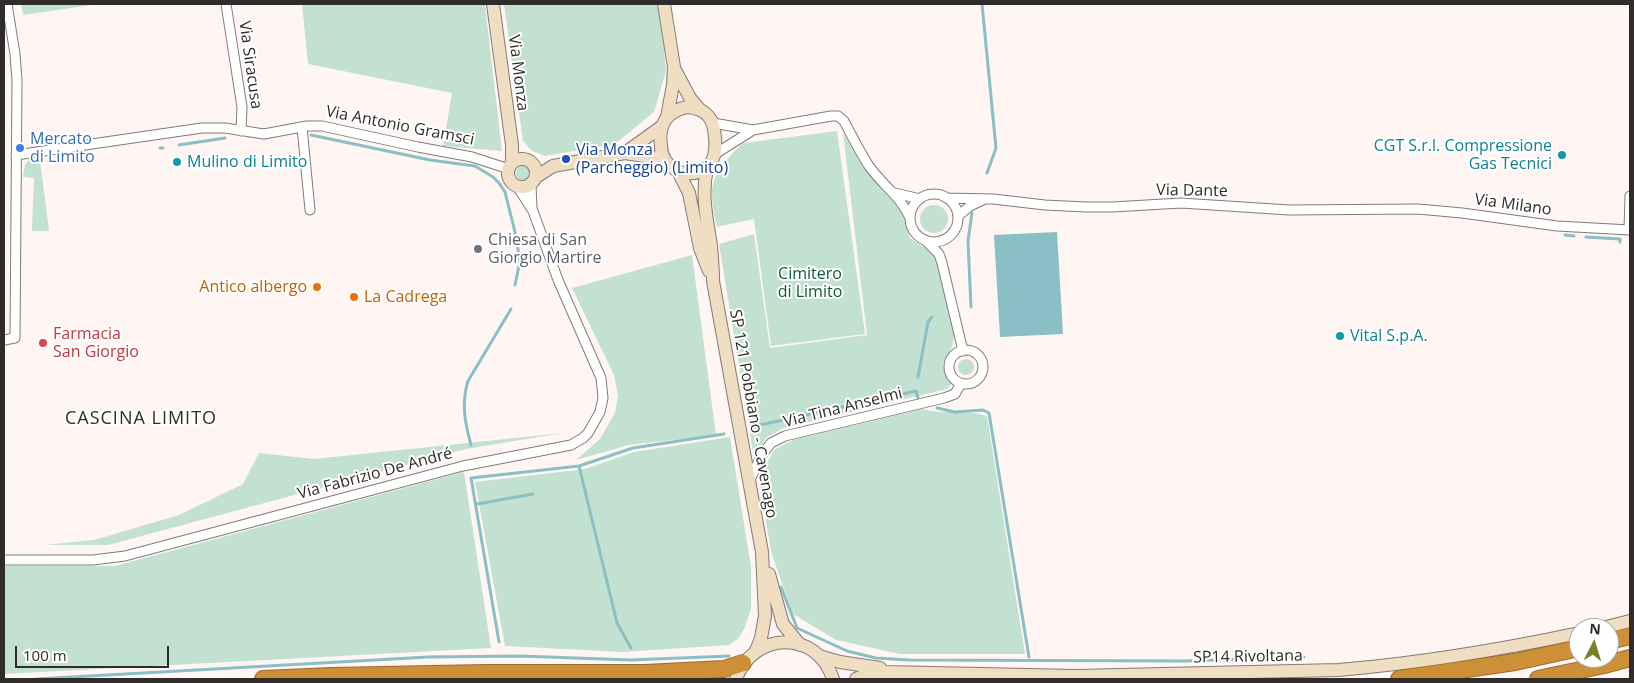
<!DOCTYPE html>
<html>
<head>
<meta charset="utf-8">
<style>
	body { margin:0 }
	#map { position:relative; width:1634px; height:683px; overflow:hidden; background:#fff6f3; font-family:"Open Sans",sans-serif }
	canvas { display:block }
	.frame { position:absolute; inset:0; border:5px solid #2f2c2b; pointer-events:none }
	.north { position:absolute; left:1569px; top:618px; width:50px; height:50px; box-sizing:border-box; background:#fff; border:1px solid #acabaa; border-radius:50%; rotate:5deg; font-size:14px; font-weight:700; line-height:20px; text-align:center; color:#2f2c2b }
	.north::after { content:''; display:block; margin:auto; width:18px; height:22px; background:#7d7f28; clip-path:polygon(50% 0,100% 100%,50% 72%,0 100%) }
	.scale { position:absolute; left:15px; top:646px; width:154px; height:22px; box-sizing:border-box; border:2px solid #2f2c2b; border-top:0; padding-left:6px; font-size:15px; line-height:18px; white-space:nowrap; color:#2f2c2b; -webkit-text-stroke:4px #fff; paint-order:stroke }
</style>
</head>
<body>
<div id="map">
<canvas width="1634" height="683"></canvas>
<div class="frame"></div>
<div class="north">N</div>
<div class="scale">100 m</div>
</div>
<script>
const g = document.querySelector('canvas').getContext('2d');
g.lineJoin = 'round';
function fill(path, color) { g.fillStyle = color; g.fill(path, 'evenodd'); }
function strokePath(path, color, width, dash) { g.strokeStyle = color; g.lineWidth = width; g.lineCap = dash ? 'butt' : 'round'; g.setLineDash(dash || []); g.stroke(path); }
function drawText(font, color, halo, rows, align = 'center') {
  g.font = font + ' "Open Sans",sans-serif'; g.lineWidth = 4; g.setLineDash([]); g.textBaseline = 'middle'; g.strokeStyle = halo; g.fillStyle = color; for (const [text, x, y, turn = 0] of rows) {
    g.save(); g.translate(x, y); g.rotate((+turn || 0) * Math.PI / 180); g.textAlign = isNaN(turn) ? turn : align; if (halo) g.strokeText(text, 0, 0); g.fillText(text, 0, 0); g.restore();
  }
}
const green = new Path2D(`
	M21,4H99L23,15Z
	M302,4H485L502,151L443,146L452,93L308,64Z
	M504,4H660L666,71L654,112L615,144L545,156L532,151L523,141Z
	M837,131L865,334L771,346L754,219L717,227C715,217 712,205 712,195C711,174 729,155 744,143Z
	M843,132L868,173L895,199L902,212L910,238L929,251L936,259L954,335C954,359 932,356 952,383L947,389L784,428L767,437L754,458L719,244L754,234L770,348L867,335Z
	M29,160H40L49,231H32L34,178L23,177L25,165Z
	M516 173a7 7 0 1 1 14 0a7 7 0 1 1-14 0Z
	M920 219a14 14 0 1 1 28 0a14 14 0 1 1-28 0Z
	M692,255L716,435L629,445L576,460L600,439L615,413L618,396L614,375L572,288Z
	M958 367a8 8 0 1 1 16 0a8 8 0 1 1-16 0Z
	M923,409C944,415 967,409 987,416L1025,654H900L836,640L793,614L772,555L758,479L774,450L793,440Z
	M563,433L466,449L108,545H44L94,540L179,515L243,484L259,453L314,459Z
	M730,437L751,567V608L745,627L738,639L729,645L622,652L505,646L475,482L585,469L634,452Z
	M464,472L491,648L4,674V566H115Z`);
const water = new Path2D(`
	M1057,232L1063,334L1000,337L994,235Z`);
const stream = new Path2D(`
	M982,4L996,148L987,173
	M311,135L430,160L475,166L493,177L499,183L505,192L515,232L520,261L515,285
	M179,145L225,138
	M160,148H163
	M1565,235L1574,236
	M1586,237L1620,239V242
	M971,307L968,241L972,213
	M918,377L928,322L932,317
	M937,408L955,412L983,410L989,413L1029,657
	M755,426L916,391L918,398
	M471,445C465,423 461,403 468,381L511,309
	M579,466L617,623L631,648
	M477,504L533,494
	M781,587L797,628L847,651L876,658L909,660L1185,661L1304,657
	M499,642L471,478L579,466L633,448L724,434
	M36,679L428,657L520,656L631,660L729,656`);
const street = new Path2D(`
	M226,4L242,107L241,131
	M713,123L753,130L831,116H838L844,121C852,136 860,152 869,166C883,186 900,195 910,218
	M302,127L310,210
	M715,154L753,130
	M16,155L202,128H225L264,134L307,126H322L418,147L472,157L509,169
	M531,185L532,208
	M895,193L920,199
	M910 218a24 24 0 1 1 48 0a24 24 0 1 1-48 0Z
	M946,198L993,199L1045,205L1086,207H1112L1181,203L1289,210L1418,209L1462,213L1557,226L1630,230
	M958,216L970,206L983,200
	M1629,230L1630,196
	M925,240L939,254L942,263L963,351
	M4,340L15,338L17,80L15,54L7,4
	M949 367a17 17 0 1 1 34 0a17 17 0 1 1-34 0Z
	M749,482L761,456L771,443L785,436L944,398L955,394L961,383
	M4,560H93L125,556L463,466L571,445L583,438L588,433L600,412L603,398L601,378L558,280L533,211L517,186`);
const secondary = new Path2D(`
	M493,4L512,145V163
	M664,4L674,67L673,85L667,117
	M674,68L690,98L700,110
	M688,107C708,109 714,120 715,138C717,158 710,175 687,173C678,173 670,167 665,160C662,155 661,150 661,145C658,125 667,110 688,107Z
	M625,153L661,127
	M508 173a14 14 0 1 1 28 0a14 14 0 1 1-28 0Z
	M707,169C701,195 707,219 711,246C712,257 713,269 713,281L762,552L765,616L761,638L756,651
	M678,171L689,193L700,248L709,271
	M536,177L553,166L625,153L664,159
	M769,574L783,624L800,645
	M1602,628L1630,621
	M819,656L840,662L880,668
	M736,679C753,631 817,629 833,679
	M856,679L865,675L886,672L1076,676L1339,670C1420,663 1499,650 1579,633`);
const highway = new Path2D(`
	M1609,641L1630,636
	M263,679L331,676L485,673H645L724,669L743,663
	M1399,679L1515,662L1579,648
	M1538,679L1604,665L1630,658`);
const markers = [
	[20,148,5,"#3f7fe0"],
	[1562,155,5,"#0f9aa8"],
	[566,159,5,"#1a4fb4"],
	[177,162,5,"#0f9aa8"],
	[478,249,5,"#6b7280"],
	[317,287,5,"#e8710a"],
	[354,297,5,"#e8710a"],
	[1340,336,5,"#0f9aa8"],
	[43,343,5,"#e0444e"]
];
const streetNames = [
	["Via Siracusa",250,65,82],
	["Via Monza",518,73,83],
	["Via Antonio Gramsci",400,126,11],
	["Via Dante",1192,191,1],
	["Via Milano",1513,205,8],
	["Via Tina Anselmi",843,408,-14],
	["SP 121 Pobbiano - Cavenago",753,414,80],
	["Via Fabrizio De André",375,474,-15],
	["SP14 Rivoltana",1248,657,-1]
];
const shopNames = [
	["Mercato",30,139],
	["di Limito",30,157]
];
const cultureNames = [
	["CGT S.r.l. Compressione",1552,146,"right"],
	["Gas Tecnici",1552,164,"right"],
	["Mulino di Limito",187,162],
	["Vital S.p.A.",1350,336]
];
const transitNames = [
	["Via Monza",576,150],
	["(Parcheggio) (Limito)",576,168]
];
const worshipNames = [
	["Chiesa di San",488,240],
	["Giorgio Martire",488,258]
];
const parkNames = [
	["Cimitero",810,274],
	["di Limito",810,292]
];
const foodNames = [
	["Antico albergo",307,287],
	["La Cadrega",364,297,"left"]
];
const healthNames = [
	["Farmacia",53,334],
	["San Giorgio",53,352]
];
const neighbourhoodNames = [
	["CASCINA LIMITO",141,419]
];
fill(green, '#c3e1d0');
fill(water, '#8abfc5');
strokePath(stream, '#8abfc5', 3);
strokePath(street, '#827b78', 11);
strokePath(secondary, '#827b78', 14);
strokePath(highway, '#966d33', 18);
strokePath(street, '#fff', 9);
strokePath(secondary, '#f0dec3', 12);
strokePath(highway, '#ce9037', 16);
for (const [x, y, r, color] of markers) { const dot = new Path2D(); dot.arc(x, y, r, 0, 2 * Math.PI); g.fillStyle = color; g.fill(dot); strokePath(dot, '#fff', 2); }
drawText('16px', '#2f2c2b', '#fff', streetNames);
drawText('16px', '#366cbe', '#fff', shopNames, 'left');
drawText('16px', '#0d838f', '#fff', cultureNames, 'left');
drawText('16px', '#164399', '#fff', transitNames, 'left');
drawText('16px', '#5b616d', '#fff', worshipNames, 'left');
drawText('16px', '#0e593b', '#fff', parkNames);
drawText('16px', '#c56008', '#fff', foodNames, 'right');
drawText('16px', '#be3a42', '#fff', healthNames, 'left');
g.letterSpacing = '1px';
drawText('18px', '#2f2c2b', '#fff', neighbourhoodNames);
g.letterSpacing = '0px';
</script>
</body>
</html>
